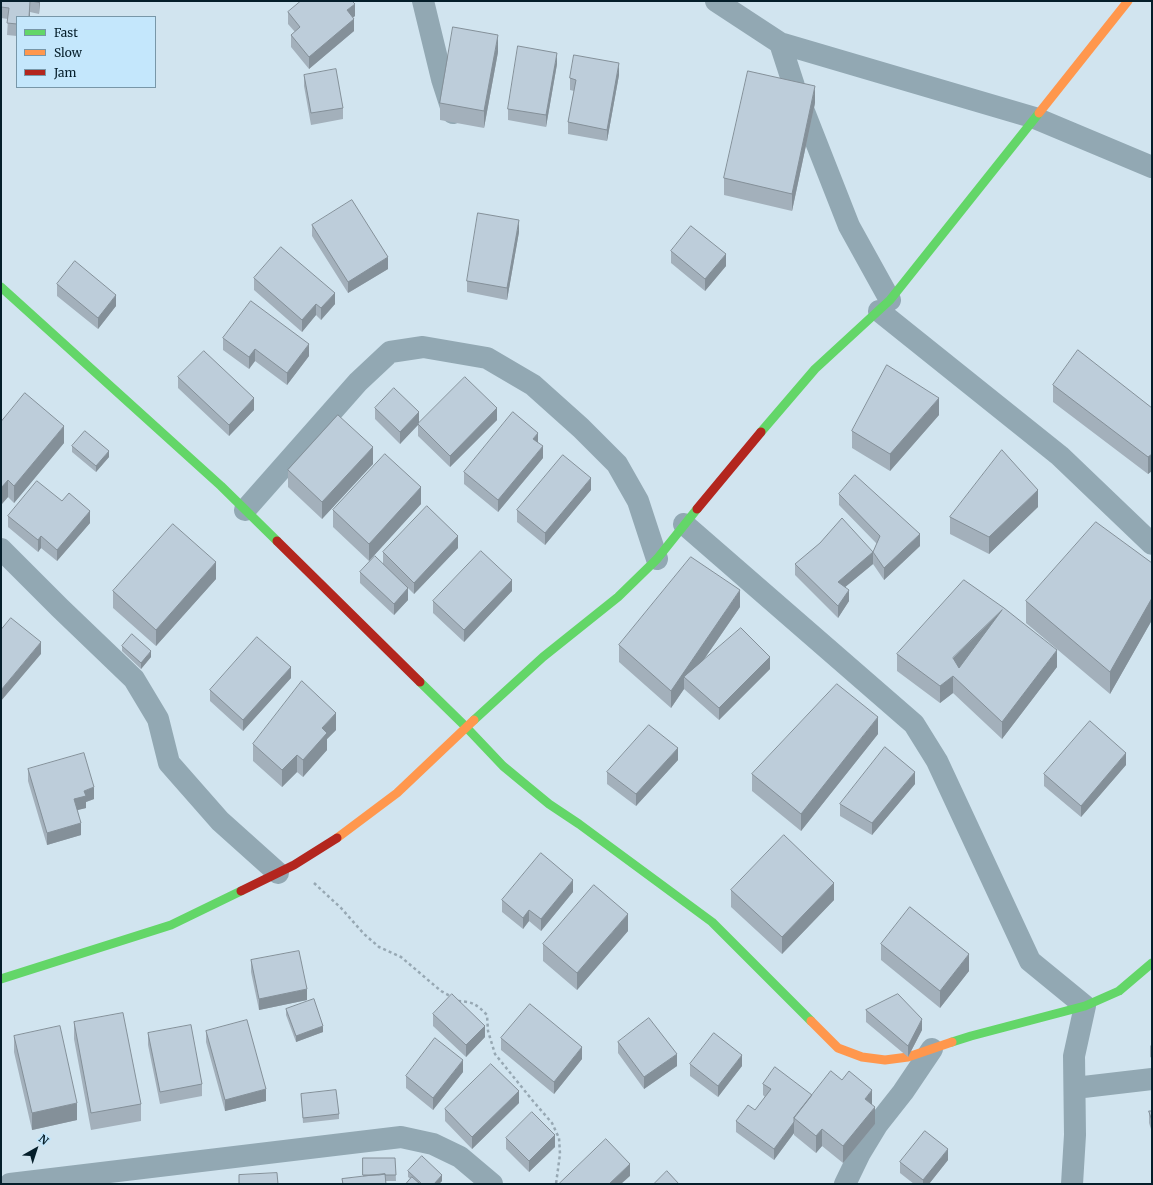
<!DOCTYPE html>
<html>
<head>
<meta charset="utf-8">
<style>
	body { margin:0 }
	#map { position:relative; width:1153px; height:1185px; overflow:hidden; background:#d1e4ef; font-family:Merriweather,serif }
	canvas { display:block }
	.frame { position:absolute; inset:0; border:2px solid #051e2a; pointer-events:none }
	.legend { position:absolute; left:16px; top:16px; width:140px; height:72px; box-sizing:border-box; background:#c4e7fc; border:1px solid #7897a8; margin:0; padding:5px 7px; list-style:none; font-size:12px; color:#051e2a }
	.legend li { display:flex; align-items:center; gap:8px; height:20px }
	.legend b { width:20px; border:1px solid #7897a8 }
	.north { position:absolute; left:16px; top:1129px; width:40px; height:40px; -webkit-text-stroke:3px #c4e7fc; paint-order:stroke; rotate:39deg; font-size:11px; font-weight:700; line-height:16px; text-align:center; color:#051e2a }
	.north::after { content:''; display:block; margin:auto; width:14px; height:18px; background:#051e2a; clip-path:polygon(50% 0,100% 100%,50% 72%,0 100%) }
</style>
</head>
<body>
<div id="map">
<canvas width="1153" height="1185"></canvas>
<div class="frame"></div>
<ul class="legend">
<li><b style="height:5px;background:#63d668"></b>Fast</li>
<li><b style="height:5px;background:#ff974d"></b>Slow</li>
<li><b style="height:5px;background:#b3261e"></b>Jam</li>
</ul>
<div class="north">N</div>
</div>
<script>
const g = document.querySelector('canvas').getContext('2d');
g.lineJoin = 'round';
function strokePath(path, color, width, dash) { g.strokeStyle = color; g.lineWidth = width; g.lineCap = dash ? 'butt' : 'round'; g.setLineDash(dash || []); g.stroke(path); }
function fill(path, color) { g.fillStyle = color; g.fill(path, 'evenodd'); }
const path = new Path2D(`
	M314,883L341,908L364,934L379,947L401,957L441,991L452,997
	M458,1001C474,1002 476,1004 487,1015L488,1031L495,1054L533,1101L552,1123L559,1138L560,1154L556,1184`);
const street = new Path2D(`
	M423,1L442,79L453,113
	M716,1L780,43L1035,118L1152,167
	M780,43L794,86L849,226L890,300
	M879,311L1060,456L1152,544
	M245,510L358,382L390,352L423,347L487,358L533,385L581,428L617,464L638,501L657,559
	M684,524L914,724L937,761L1030,961L1085,1006L1074,1056L1075,1135L1072,1184
	M1,549L60,608L134,679L158,719L169,763L220,821L278,873
	M1075,1088L1152,1079
	M10,1184L401,1137L433,1144L460,1157L492,1184
	M845,1184L860,1153L877,1125L903,1092L932,1049`);
const fast = new Path2D(`
	M1,287L221,486L277,541
	M761,432L815,369L890,300L1039,113
	M420,682L466,727L503,766L549,804L579,824L712,922L811,1021
	M474,720L543,657L618,597L657,559L697,509
	M1,979L171,925L241,891
	M952,1042L971,1036L1085,1006L1119,991L1152,963`);
const slow = new Path2D(`
	M1039,113L1128,1
	M337,838L397,793L474,720
	M811,1021L838,1048L862,1057L885,1060L908,1057L952,1042`);
const jam = new Path2D(`
	M697,509L761,432
	M277,541L420,682
	M241,891L294,865L337,838`);
const wall = new Path2D(`
	M1,1H40L39,14L30,12V17H17V36L7,35L8,19L1,18Z
	M288,12L355,16L353,17L354,31L309,69L291,47V35L295,32L288,24Z
	M498,52L484,128L440,120V103Z
	M557,64L546,127L508,120V109Z
	M304,75L343,108V119L311,125L304,86Z
	M619,75L607,141L568,134V122L574,91L570,90V78Z
	M815,103L792,211L724,195V178Z
	M312,225L388,269L348,293L312,236Z
	M519,232L507,300L467,292V281Z
	M671,251L726,266L705,291L671,263Z
	M254,278L335,304L321,320L316,315L302,332L254,290Z
	M57,284L116,306L98,329L57,296Z
	M223,338L309,356L287,385L255,361L249,369L223,350Z
	M178,377L254,410L229,436L178,388Z
	M1053,385L1152,408V471L1148,474L1053,402Z
	M375,408L419,423L497,420L450,467L418,436V424L400,444L375,419Z
	M939,415L890,471L852,448V431Z
	M1,422L64,443L14,503L8,497L1,505Z
	M72,446L109,457L96,472L72,452Z
	M543,458L498,512L464,484V472Z
	M373,464L322,519L288,487V470Z
	M591,490L545,545L517,522V510Z
	M839,494L920,546L884,580L873,564L845,587L849,601L838,618L795,575V564L873,552L877,544L839,505Z
	M62,501L90,523L57,561L41,548L38,552L8,527V516Z
	M421,504L369,561L333,527V510Z
	M1038,507L989,554L950,534V517Z
	M458,548L414,594L408,588V600L394,615L360,583V572L383,564V552Z
	M1152,563V620L1110,694L1026,623V601Z
	M216,579L156,646L113,608V591Z
	M512,591L464,642L433,613V601Z
	M740,607L703,661L770,669L719,720L684,689L671,708L619,662V645Z
	M122,646L151,657L141,669L122,651Z
	M897,654L1057,667L1002,739L953,693L940,703L897,671Z
	M291,678L243,731L210,701V690Z
	M336,730L327,739V750L303,777L297,772L282,787L253,761V744Z
	M878,734L801,831L752,791V774Z
	M678,760L636,806L607,784V772Z
	M1126,765L1081,817L1044,786V774Z
	M28,769L94,799L86,802V808L77,810L81,835L47,845L28,781Z
	M915,784L872,835L840,816V804Z
	M731,890L834,900L782,954L731,907Z
	M573,892L541,931L529,921L523,929L502,912V900Z
	M628,931L577,990L543,961V944Z
	M881,944L969,971L940,1008L881,960Z
	M251,960L307,1000L259,1010L251,972Z
	M286,1009L323,1032L296,1042L286,1015Z
	M866,1010L922,1030L908,1057L866,1022Z
	M433,1014L485,1037L466,1057L433,1026Z
	M74,1022L141,1104V1121L91,1130L74,1039Z
	M206,1031L266,1101L225,1111L206,1042Z
	M148,1033L202,1084V1096L160,1104L148,1045Z
	M14,1036L77,1120L32,1130L14,1052Z
	M501,1038L582,1059L554,1094L501,1050Z
	M618,1042L677,1066L644,1089L618,1053Z
	M1152,1044V1058L1150,1057V1046Z
	M690,1064L742,1066L718,1097L690,1076Z
	M463,1072L433,1110L406,1088V1076Z
	M763,1084L812,1095L872,1105L875,1124L843,1163L822,1146L816,1153L794,1135V1133L774,1160L736,1132V1121L755,1110L765,1097L763,1095Z
	M301,1094L339,1114V1119L303,1123Z
	M519,1103L472,1149L445,1121V1109Z
	M1149,1111H1152V1132L1149,1123Z
	M506,1138L555,1147L529,1172L506,1149Z
	M363,1158H395L396,1181H386V1184H342V1179L363,1177Z
	M948,1160L929,1184H914L900,1173V1162Z
	M408,1171L442,1181L439,1184H406L411,1179L408,1177Z`);
const shadedWall = new Path2D(`
	M30,1V17H29Z
	M39,1H40L39,14Z
	M355,4V16L347,22V10Z
	M354,19V31L309,69V57Z
	M498,35V52L484,128V111Z
	M557,53V64L546,127V115Z
	M619,63V75L607,141V130Z
	M815,86V103L792,211V194Z
	M519,220V232L507,300V288Z
	M726,254V266L705,291V279Z
	M388,257V269L348,293V282Z
	M335,293V304L321,320V308Z
	M116,295V306L98,329V318Z
	M316,304V315L302,332V320Z
	M309,344V356L287,385V373Z
	M255,349V361L249,369V357Z
	M254,398V410L229,436V425Z
	M939,398V415L890,471V454Z
	M497,408V420L450,467V456Z
	M419,412V424L400,444V432Z
	M64,426V443L14,503V486Z
	M538,433V444L533,439Z
	M543,446V458L498,512V500Z
	M373,447V464L322,519V502Z
	M109,451V457L96,472V466Z
	M1152,454V471L1148,474V457Z
	M591,478V490L545,545V533Z
	M8,480V497L1,505V488Z
	M421,487V504L369,561V544Z
	M1038,490V507L989,554V537Z
	M90,511V523L57,561V550Z
	M920,534V546L884,580V568Z
	M41,536V548L38,552V540Z
	M458,536V548L414,594V583Z
	M873,552V564L838,593V582Z
	M216,562V579L156,646V630Z
	M512,580V591L464,642V630Z
	M408,588V600L394,615V604Z
	M740,590V607L689,681L684,677V689L671,708V691Z
	M849,590V601L838,618V606Z
	M1152,598V620L1110,694V672Z
	M1002,610V627L953,675V658Z
	M41,642V654L1,701V690Z
	M1057,650V667L1002,739V722Z
	M151,651V657L141,669V663Z
	M770,657V669L719,720V708Z
	M291,667V678L243,731V720Z
	M953,676V693L940,703V686Z
	M336,713V730L327,739V750L303,777V760L322,728Z
	M878,717V734L801,831V814Z
	M678,748V760L636,806V794Z
	M1126,753V765L1081,817V806Z
	M297,755V772L282,787V770Z
	M915,772V784L872,835V823Z
	M94,787V799L86,802V808L74,811V799L84,791Z
	M81,823V835L47,845V833Z
	M573,880V892L541,931V919Z
	M834,883V900L782,954V937Z
	M529,910V921L523,929V918Z
	M628,914V931L577,990V973Z
	M969,954V971L940,1008V991Z
	M307,989V1000L259,1010V999Z
	M922,1019V1030L908,1057V1046Z
	M323,1026V1032L296,1042V1036Z
	M485,1026V1037L466,1057V1045Z
	M582,1047V1059L554,1094V1082Z
	M677,1054V1066L644,1089V1077Z
	M742,1055V1066L718,1097V1086Z
	M463,1060V1072L433,1110V1098Z
	M266,1089V1101L225,1111V1100Z
	M872,1090V1107L865,1099Z
	M519,1091V1103L472,1149V1137Z
	M77,1103V1120L32,1130V1113Z
	M875,1107V1124L843,1163V1146Z
	M794,1122V1133L774,1160V1149Z
	M822,1129V1146L816,1153V1136Z
	M555,1135V1147L529,1172V1161Z
	M948,1149V1160L929,1184H923V1180Z
	M630,1164V1176L621,1184H609Z
	M442,1175V1181L439,1184H434Z`);
const building = new Path2D(`
	M1,1H30L29,17H17V24L7,23L9,8L1,7Z
	M31,1H39V2Z
	M301,1H352L355,4L347,10L354,19L309,57L291,35L300,27L288,12Z
	M453,27L498,35L484,111L440,103Z
	M518,46L557,53L546,115L508,109Z
	M574,55L619,63L607,130L568,122L576,80L570,78Z
	M336,69L343,108L311,113L304,75Z
	M748,71L815,86L792,194L724,178Z
	M352,200L388,257L348,282L312,225Z
	M478,213L519,220L507,288L467,281Z
	M691,226L726,254L705,279L671,251Z
	M281,247L335,293L321,308L316,304L302,320L254,278Z
	M75,261L116,295L98,318L57,284Z
	M251,301L309,344L287,373L255,349L249,357L223,338Z
	M1078,350L1152,408V454L1148,457L1053,385Z
	M204,351L254,398L229,425L178,377Z
	M887,365L939,398L890,454L852,431Z
	M465,377L497,408L450,456L418,424Z
	M394,388L419,412L400,432L375,408Z
	M25,393L64,426L14,486L8,480L1,488V422Z
	M513,412L538,433L533,439L543,446L498,500L464,472Z
	M338,415L373,447L322,502L288,470Z
	M85,431L109,451L96,466L72,446Z
	M1002,450L1038,490L989,537L950,517Z
	M385,454L421,487L369,544L333,510Z
	M563,455L591,478L545,533L517,510Z
	M855,475L920,534L884,568L873,552L838,582L849,590L838,606L795,564L820,543L842,518L873,552L880,536L839,494Z
	M37,481L62,501L69,493L90,511L57,550L41,536L38,540L8,516Z
	M427,506L458,536L414,583L383,552Z
	M1096,522L1152,563V598L1110,672L1026,601Z
	M173,524L216,562L156,630L113,591Z
	M481,551L512,580L464,630L433,601Z
	M375,556L408,588L394,604L360,572Z
	M691,557L740,590L671,691L619,645Z
	M964,580L1004,608L1057,650L1002,722L953,676L940,686L897,654ZM1002,610L959,668L953,658Z
	M11,618L41,642L1,690V630Z
	M741,628L770,657L719,708L684,677Z
	M132,634L151,651L141,663L122,646Z
	M257,637L291,667L243,720L210,690Z
	M302,681L336,713L322,728L327,733L303,760L297,755L282,770L253,744Z
	M837,684L878,717L801,814L752,774Z
	M1090,721L1126,753L1081,806L1044,774Z
	M649,725L678,748L636,794L607,772Z
	M885,747L915,772L872,823L840,804Z
	M84,753L94,787L84,791L86,796L74,799L81,823L47,833L28,769Z
	M784,835L834,883L782,937L731,890Z
	M541,853L573,880L541,919L529,910L523,918L502,900Z
	M594,885L628,914L577,973L543,944Z
	M910,907L969,954L940,991L881,944Z
	M299,951L307,989L259,999L251,960Z
	M452,994L485,1026L466,1045L433,1014Z
	M898,994L922,1019L908,1046L866,1010Z
	M314,999L323,1026L296,1036L286,1009Z
	M530,1004L582,1047L554,1082L501,1038Z
	M123,1013L141,1104L91,1113L74,1022Z
	M649,1018L677,1054L644,1077L618,1042Z
	M247,1020L266,1089L225,1100L206,1031Z
	M191,1025L202,1084L160,1092L148,1033Z
	M60,1026L77,1103L32,1113L14,1036Z
	M714,1033L742,1055L718,1086L690,1064Z
	M435,1038L463,1060L433,1098L406,1076Z
	M491,1064L519,1091L472,1137L445,1109Z
	M775,1067L812,1095L794,1118V1122L774,1149L736,1121L748,1105L755,1110L771,1089L763,1084Z
	M831,1071L842,1080L849,1071L872,1090L865,1099L875,1107L843,1146L822,1129L816,1136L794,1118Z
	M336,1090L339,1114L303,1118L301,1094Z
	M1149,1111H1152V1120Z
	M532,1112L555,1135L529,1161L506,1138Z
	M925,1131L948,1149L923,1180L900,1162Z
	M606,1139L630,1164L609,1184H559Z
	M422,1156L442,1175L434,1184H422L408,1171Z
	M363,1158H395L396,1175H385V1174L379,1175H363Z
	M667,1171L679,1184H654Z
	M277,1173L278,1184H239V1175Z
	M385,1174L386,1184H343L342,1179Z
	M412,1177L420,1184H406Z`);
strokePath(path, '#97a8b3', 2.5, [3, 3]);
strokePath(street, '#92a8b3', 22);
strokePath(fast, '#63d668', 9);
strokePath(slow, '#ff974d', 9);
strokePath(jam, '#b3261e', 9);
fill(wall, '#a3b0bb');
fill(shadedWall, '#849099');
fill(building, '#bdcdda');
strokePath(building, '#849099', 1);
</script>
</body>
</html>
